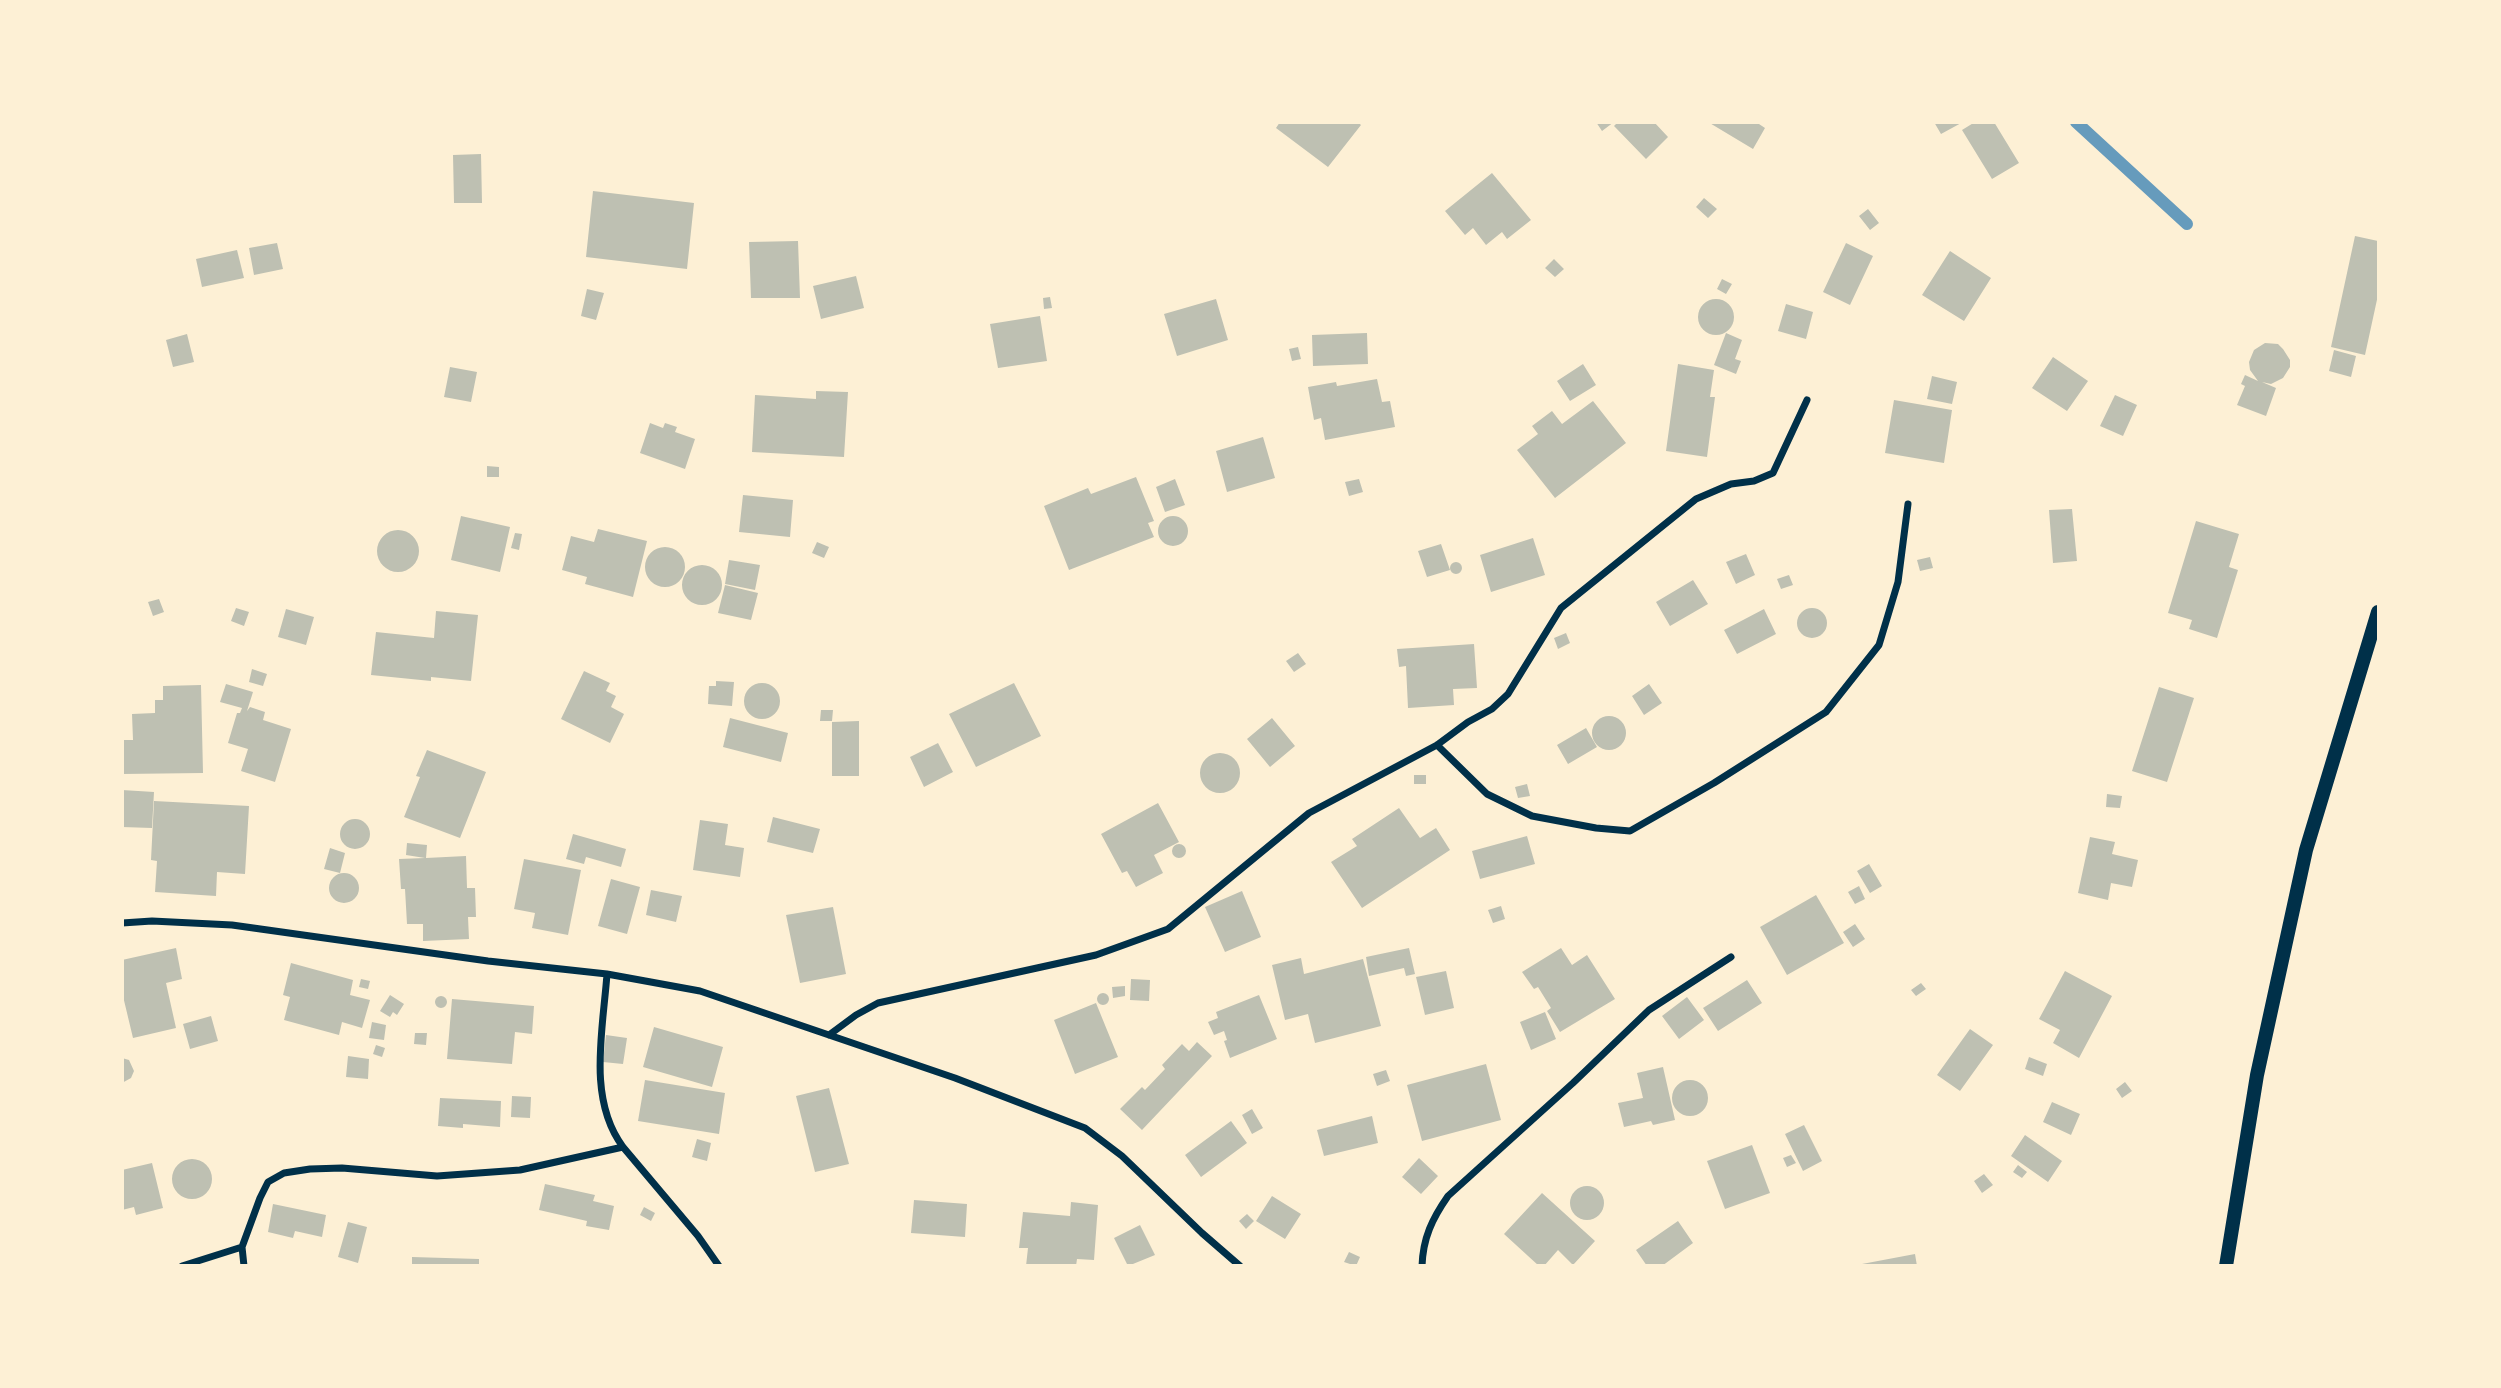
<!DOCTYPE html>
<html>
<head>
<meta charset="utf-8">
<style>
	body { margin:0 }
	#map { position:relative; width:2501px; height:1388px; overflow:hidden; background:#fdf0d5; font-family:"Roboto Condensed",sans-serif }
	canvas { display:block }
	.frame { position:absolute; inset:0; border:124px solid #fdf0d5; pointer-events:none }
</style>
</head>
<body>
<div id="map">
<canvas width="2501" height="1388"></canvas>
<div class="frame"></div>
</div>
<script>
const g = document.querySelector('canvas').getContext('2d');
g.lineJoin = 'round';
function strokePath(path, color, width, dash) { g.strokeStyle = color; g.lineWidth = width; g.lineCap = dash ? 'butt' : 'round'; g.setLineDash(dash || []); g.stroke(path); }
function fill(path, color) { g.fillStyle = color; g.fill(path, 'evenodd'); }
const stream = new Path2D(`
	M2076,122L2187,224`);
const building = new Path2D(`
	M1280,122H1358L1361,125L1328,167L1276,128Z
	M1596,122H1614L1602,131Z
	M1618,122H1654L1668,137L1646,159L1614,126Z
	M1708,122H1756L1765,128L1753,149Z
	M1934,122H1963L1941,134Z
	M1975,122H1994L2019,163L1992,179L1962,130Z
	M481,154L482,203H454L453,155Z
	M1492,173L1531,220L1507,239L1502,232L1486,245L1473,228L1465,235L1445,211Z
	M593,191L694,203L687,269L586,257Z
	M1704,198L1717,209L1708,218L1696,207Z
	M1868,209L1879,223L1870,230L1859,216Z
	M2355,236L2378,241V295L2365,355L2331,347Z
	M798,241L800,298H751L749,242Z
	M277,243L283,269L254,275L249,248Z
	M1846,243L1873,256L1850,305L1823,292Z
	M237,250L244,278L202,287L196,259Z
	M1950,251L1991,278L1964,321L1922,295Z
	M1554,259L1564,269L1555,277L1545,268Z
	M856,276L864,308L821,319L813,286Z
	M1722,279L1732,284L1726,294L1717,289Z
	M587,289L604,293L596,320L581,316Z
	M1050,297L1052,308L1044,309L1043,298Z
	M1216,299L1228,340L1177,356L1164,314Z
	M1698 317a18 18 0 1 1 36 0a18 18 0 1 1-36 0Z
	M1786,304L1813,312L1806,339L1778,331Z
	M1040,316L1047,361L998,368L990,324Z
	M1367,333L1368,364L1313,366L1312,335Z
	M1726,333L1742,340L1735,359L1741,361L1736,374L1714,365Z
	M187,334L194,362L173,367L166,340Z
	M2265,343L2278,344L2283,349L2290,360V367L2283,378L2271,384L2262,382L2276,388L2266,416L2237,405L2245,386L2241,384L2245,375L2258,381L2250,370L2249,362L2254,350Z
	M1298,347L1301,359L1292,361L1289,349Z
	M2334,350L2356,356L2351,377L2329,371Z
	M2053,357L2088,381L2067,411L2032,388Z
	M1583,364L1596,385L1570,401L1557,381Z
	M1678,364L1714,370L1710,397H1715L1707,457L1666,451Z
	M450,367L477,372L471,402L444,397Z
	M1932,376L1957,382L1952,404L1927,399Z
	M1377,379L1382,402L1390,401L1395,427L1325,440L1321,418L1314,420L1308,387L1336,382L1337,386Z
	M816,391L848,392L844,457L752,452L755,395L816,399Z
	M2115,395L2137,405L2123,436L2100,426Z
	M1894,400L1952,410L1944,463L1885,453Z
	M1593,401L1626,443L1555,498L1517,450L1538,434L1532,426L1552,411L1562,424Z
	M650,423L663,428L665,423L677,427L675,432L695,439L685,469L640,453Z
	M1263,437L1275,478L1227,492L1216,451Z
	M487,466L499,467V477H487Z
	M1136,477L1154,521L1148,523L1154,537L1069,570L1044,506L1088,488L1091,494Z
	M1175,479L1185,505L1165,512L1156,487Z
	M1359,479L1363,492L1349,496L1345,482Z
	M743,495L793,500L790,537L739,532Z
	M2072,509L2077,561L2053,563L2049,510Z
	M1158 531a15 15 0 1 1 30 0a15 15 0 1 1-30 0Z
	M461,516L510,527L500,572L451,560Z
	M2196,521L2239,534L2229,567L2238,570L2217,638L2189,629L2192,620L2168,613Z
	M598,529L647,541L633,597L585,584L587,577L562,570L571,536L594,542Z
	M377 551a21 21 0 1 1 42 0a21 21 0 1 1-42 0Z
	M515,533L522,534L519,550L511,548Z
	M1533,538L1545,575L1491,592L1480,555Z
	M817,542L829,547L824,558L812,553Z
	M1441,544L1450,570L1427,577L1418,551Z
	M645 567a20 20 0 1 1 40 0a20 20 0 1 1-40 0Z
	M1746,554L1755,575L1736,584L1726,562Z
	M1930,557L1933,568L1920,571L1917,560Z
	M729,560L760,565L755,590L725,584Z
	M1450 568a6 6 0 1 1 12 0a6 6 0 1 1-12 0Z
	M682 585a20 20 0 1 1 40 0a20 20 0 1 1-40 0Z
	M1789,575L1793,585L1781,589L1777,579Z
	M1693,580L1708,604L1670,626L1656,602Z
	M725,585L758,593L751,620L718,613Z
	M159,599L164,612L153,616L148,602Z
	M1797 623a15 15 0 1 1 30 0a15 15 0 1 1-30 0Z
	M236,608L249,612L244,626L231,621Z
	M286,609L314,617L306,645L278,637Z
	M1764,609L1776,634L1737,654L1724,630Z
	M436,611L478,615L471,681L431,677V681L371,675L376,632L434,638Z
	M1566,633L1570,643L1558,649L1554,638Z
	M1474,644L1477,688L1453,689L1454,705L1408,708L1406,666L1399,667L1397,649Z
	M1298,653L1306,664L1294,672L1286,661Z
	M252,669L267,674L263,686L249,682Z
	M584,671L610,683L606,691L616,696L611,707L624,714L610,743L561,719Z
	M716,681L734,682L732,706L708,704L709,686H716Z
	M744 701a18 18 0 1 1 36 0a18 18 0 1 1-36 0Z
	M1014,683L1041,736L976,767L949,714Z
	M226,684L253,692L247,711L250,707L265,712L263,720L291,729L275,782L241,771L248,749L228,743L237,713H240L242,708L220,702Z
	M1649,684L1662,703L1644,715L1632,696Z
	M201,685L203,773L122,774V740H133L132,714L155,713V700H163V686Z
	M2159,687L2194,698L2167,782L2132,771Z
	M821,710H833L832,721H820Z
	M1592 733a17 17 0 1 1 34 0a17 17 0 1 1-34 0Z
	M730,718L788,733L781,762L723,747Z
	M1272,718L1295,746L1270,767L1247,739Z
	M859,721V776H832V722Z
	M1586,728L1597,747L1568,764L1557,745Z
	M938,743L953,772L924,787L910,757Z
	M427,750L486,772L460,838L404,817L420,777L416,776Z
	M1200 773a20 20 0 1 1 40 0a20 20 0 1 1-40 0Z
	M1414,775H1426V784H1414Z
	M1527,784L1530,796L1518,798L1515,787Z
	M122,790L154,792L152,828L122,827Z
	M2107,794L2122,796L2120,808L2106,807Z
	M154,801L249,806L245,874L217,872L216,896L155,892L157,861L151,860Z
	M1158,803L1179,842L1154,855L1163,873L1136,887L1127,871L1122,873L1101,834Z
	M1399,808L1420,838L1436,828L1450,850L1362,908L1331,862L1357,846L1352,839Z
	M773,817L820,829L813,853L767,842Z
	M340 834a15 15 0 1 1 30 0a15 15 0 1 1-30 0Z
	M700,820L728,824L725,845L744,848L740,877L693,870Z
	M573,834L626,849L621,867L586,857L584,864L566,859Z
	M1527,836L1535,864L1480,879L1472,851Z
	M2090,837L2115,842L2112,854L2138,860L2132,887L2111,883L2108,900L2078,893Z
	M407,843L427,845L426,858L466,856L467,888H475L476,917H468L469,939L423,941V924H407L405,889H401L399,859L425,858L406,855Z
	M1172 851a7 7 0 1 1 14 0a7 7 0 1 1-14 0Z
	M330,848L345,853L340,873L324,869Z
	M524,859L581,870L568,935L532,928L535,913L514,909Z
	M1869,864L1882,886L1870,893L1857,871Z
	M329 888a15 15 0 1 1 30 0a15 15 0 1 1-30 0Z
	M611,879L640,887L627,934L598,926Z
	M1859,886L1865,899L1855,904L1848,892Z
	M651,890L682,896L676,922L646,915Z
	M1242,891L1261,937L1225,952L1205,907Z
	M1816,895L1844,943L1787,975L1760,927Z
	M1501,906L1505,919L1493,923L1488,910Z
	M833,907L846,974L800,983L786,915Z
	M1855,924L1865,939L1853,947L1843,932Z
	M176,948L182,979L166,983L176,1028L133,1038L122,992V960Z
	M1409,948L1415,974L1406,976L1404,968L1369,976L1366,957Z
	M1561,948L1572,965L1587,955L1615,999L1560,1032L1547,1011L1551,1008L1538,987L1534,989L1522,972Z
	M1301,958L1304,974L1363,959L1381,1026L1315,1043L1308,1014L1285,1020L1272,965Z
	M291,963L353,980L350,995L370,1000L362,1028L342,1022L339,1035L284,1020L290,997L283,995Z
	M1446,971L1454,1008L1425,1015L1416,977Z
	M2065,971L2112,996L2079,1058L2053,1043L2060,1030L2039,1019Z
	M361,979L370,981L368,989L359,987Z
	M1131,979L1150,980L1149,1001L1130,1000Z
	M1747,980L1762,1003L1718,1031L1703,1008Z
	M1921,983L1926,989L1916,996L1911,990Z
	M1125,986V996L1113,998L1112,987Z
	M1097 999a6 6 0 1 1 12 0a6 6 0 1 1-12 0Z
	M390,995L404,1004L397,1015L393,1012L390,1017L380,1011Z
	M1259,995L1277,1039L1230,1058L1224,1041L1227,1040L1224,1031L1214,1035L1208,1022L1218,1018L1216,1012Z
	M435 1002a6 6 0 1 1 12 0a6 6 0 1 1-12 0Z
	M1687,997L1704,1020L1679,1039L1662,1016Z
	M452,999L534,1006L532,1034L515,1032L512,1064L447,1059Z
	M1096,1003L1118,1057L1075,1074L1054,1020Z
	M1545,1012L1556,1039L1531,1050L1520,1022Z
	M211,1016L218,1041L190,1049L183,1024Z
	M372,1022L386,1025L384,1040L369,1038Z
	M654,1027L723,1047L712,1087L643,1067Z
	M1970,1029L1993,1045L1960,1091L1937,1075Z
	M415,1033H427L426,1045L414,1044Z
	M606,1035L627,1038L623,1064L603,1062Z
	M1197,1042L1212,1056L1142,1130L1120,1109L1142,1087L1145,1090L1165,1069L1162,1065L1182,1044L1189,1051Z
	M376,1045L385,1048L382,1057L373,1054Z
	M348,1056L369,1059L368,1079L346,1077Z
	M2029,1057L2047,1064L2043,1076L2025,1069Z
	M122,1058L129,1060L134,1071L131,1078L122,1083Z
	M1486,1064L1501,1120L1422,1141L1407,1085Z
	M1663,1067L1675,1120L1653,1125L1651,1121L1624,1127L1618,1103L1643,1098L1637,1073Z
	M1386,1070L1390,1081L1377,1086L1373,1074Z
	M1672 1098a18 18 0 1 1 36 0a18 18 0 1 1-36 0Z
	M645,1080L725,1093L719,1134L638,1121Z
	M2125,1082L2132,1091L2122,1098L2116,1089Z
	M829,1088L849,1164L815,1172L796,1096Z
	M512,1096L531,1097L530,1118L511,1117Z
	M440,1098L501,1101L500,1127L463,1124V1128L438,1126Z
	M2052,1102L2080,1114L2071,1135L2043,1122Z
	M1252,1109L1263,1128L1252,1134L1242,1115Z
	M1372,1116L1378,1143L1324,1156L1317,1130Z
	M1231,1121L1247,1143L1201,1177L1185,1155Z
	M1804,1125L1822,1161L1803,1171L1785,1134Z
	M2025,1135L2062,1161L2048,1182L2011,1156Z
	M697,1139L711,1143L707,1161L692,1157Z
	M1752,1145L1770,1193L1725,1209L1707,1161Z
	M1791,1155L1796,1163L1787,1167L1783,1158Z
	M1419,1158L1438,1176L1421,1194L1402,1177Z
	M172 1179a20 20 0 1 1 40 0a20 20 0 1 1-40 0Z
	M152,1163L163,1208L136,1215L134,1207L122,1210V1170Z
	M2018,1165L2027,1172L2022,1178L2013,1172Z
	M1984,1174L1993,1185L1982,1193L1974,1181Z
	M545,1184L595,1195L593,1201L614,1206L609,1230L586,1226L587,1221L539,1210Z
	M1570 1203a17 17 0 1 1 34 0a17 17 0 1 1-34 0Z
	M1542,1193L1595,1241L1573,1265L1558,1250L1544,1266H1539L1504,1234Z
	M1272,1196L1301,1214L1285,1239L1256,1221Z
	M914,1200L967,1204L965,1237L911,1233Z
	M1071,1202L1098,1205L1094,1260L1077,1259L1076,1266H1026L1028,1248H1019L1023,1212L1070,1216Z
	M273,1204L326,1215L322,1237L295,1231L293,1238L268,1232Z
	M644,1207L655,1213L651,1221L640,1215Z
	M1247,1214L1254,1221L1246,1229L1239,1221Z
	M1678,1221L1693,1243L1662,1266H1647L1636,1250Z
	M348,1222L367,1227L358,1263L338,1257Z
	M1140,1225L1155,1255L1128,1266L1114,1238Z
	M1349,1252L1360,1257L1356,1266L1344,1262Z
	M1915,1254L1917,1266H1863L1862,1264Z
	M412,1257L479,1259V1266H412Z`);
const minor = new Path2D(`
	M1437,745L1487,794L1532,816L1596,828L1630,831L1714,783L1826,712L1879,645L1898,582L1908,504
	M122,923L152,921L232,925L488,961L607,974L700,991L955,1078L1085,1128L1122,1156L1202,1233L1240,1266
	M607,974C603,1030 587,1099 623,1147L698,1236L719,1266
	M829,1035L856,1015L878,1003L1096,955L1168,929L1309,813L1437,745L1468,722L1492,709L1508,694L1561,608L1696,499L1731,484L1754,481L1773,473L1807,400
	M182,1266L242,1247
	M244,1266L242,1247L260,1198L268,1182L284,1173L310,1169L342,1168L437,1176L520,1170L623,1147
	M1422,1266C1423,1238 1432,1219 1448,1196L1573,1083L1649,1010L1731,957`);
const secondary = new Path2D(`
	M2226,1266L2257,1075L2306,850L2378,612`);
strokePath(stream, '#669bbc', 12);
fill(building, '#bec0b2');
strokePath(minor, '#003049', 7);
strokePath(secondary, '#003049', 14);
</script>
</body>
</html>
